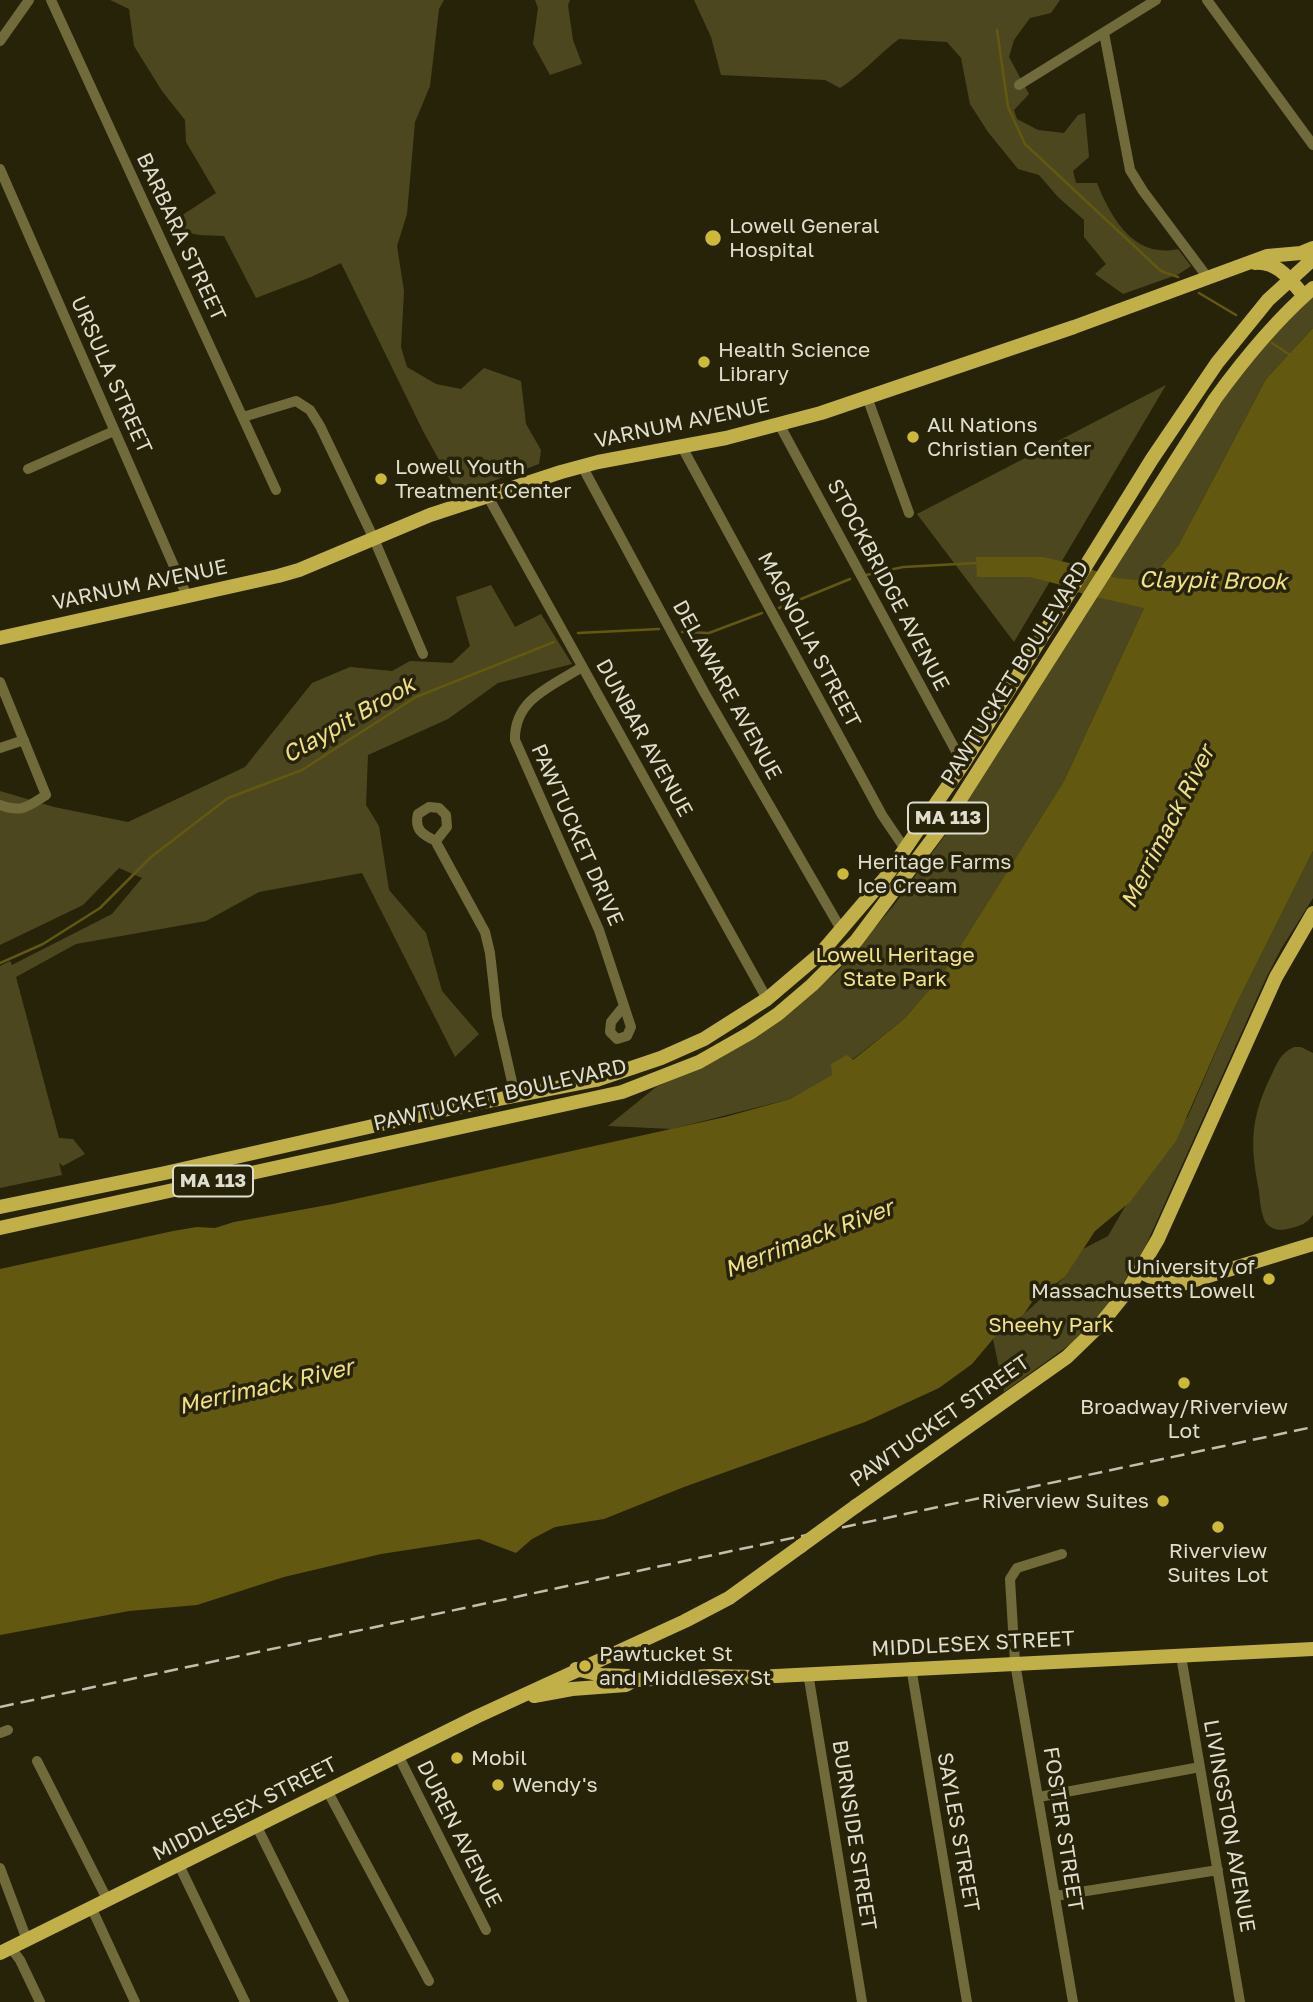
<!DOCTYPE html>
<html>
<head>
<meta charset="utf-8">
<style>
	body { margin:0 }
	canvas { display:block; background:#272308 }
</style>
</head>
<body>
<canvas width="1313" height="2002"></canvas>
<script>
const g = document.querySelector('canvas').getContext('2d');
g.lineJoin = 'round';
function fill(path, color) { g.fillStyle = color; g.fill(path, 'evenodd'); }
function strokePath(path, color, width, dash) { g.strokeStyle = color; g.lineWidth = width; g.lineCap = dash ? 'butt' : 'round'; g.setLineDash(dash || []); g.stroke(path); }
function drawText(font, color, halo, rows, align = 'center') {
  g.font = font + ' "Golos Text",sans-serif'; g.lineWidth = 7; g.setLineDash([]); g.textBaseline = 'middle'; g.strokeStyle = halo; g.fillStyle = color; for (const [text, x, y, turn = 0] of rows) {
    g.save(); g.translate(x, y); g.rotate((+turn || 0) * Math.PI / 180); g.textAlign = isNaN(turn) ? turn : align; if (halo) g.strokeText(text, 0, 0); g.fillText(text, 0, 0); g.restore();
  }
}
const green = new Path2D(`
	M110,0H444L439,9L430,86L415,122L407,214L397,246L404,291L401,347L407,367L436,384L461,389L484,368L521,381L526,424L541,450L539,464L458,494L424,433L341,263L311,277L256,298L224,236L199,235L170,229L184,214L216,193L186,142L185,120L162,91L134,46L129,9Z
	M535,0H570L568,5L573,40L582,64L550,75L533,44L538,8Z
	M694,0H1060L1051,13L1030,18L1014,40L1009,57L1029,94L1014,110L1017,119L1038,130L1064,133L1078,115L1085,113L1089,157L1073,171L1076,183H1097C1111,218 1134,259 1178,249L1191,266L1179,274L1123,294L1095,274L1106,264L1084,237V220L1058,197L1039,175L1018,169L988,132L970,104L961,58L947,42L899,39C879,54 862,74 840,88L825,80L721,75L711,37Z
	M1313,296V328L1266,379L1178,546L1155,575L1144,608L1064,781L942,975L905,1018L833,1075L790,1099L672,1129L608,1126L656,1087L718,1059L767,1029L838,971L894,905L946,834L1203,426L1255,354Z
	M1166,385L1014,642L917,514Z
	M491,585L515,627L541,614L572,664L498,683L448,719L368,755L366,805L379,826L389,890L426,933L442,991L479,1034L455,1057L362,873L259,892L206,921L76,944L16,977L59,1138L73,1139L85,1154L63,1166L59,1163L62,1175L0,1188V966L10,961L12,965L112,914L142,878L119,868L83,905L0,945V791L54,807L128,822L245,767L312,683L350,667L392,671L410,661L452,663L470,646L456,597Z
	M1313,851V898L1281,949L1266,978L1146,1245L1121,1287L1101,1313L1072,1343L1004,1392L993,1339L1024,1314L1065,1277L1083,1249L1108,1236L1126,1205L1188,1116L1236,1005Z
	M1294,1047H1301L1313,1053V1215C1307,1223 1301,1226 1291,1228C1282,1231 1273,1231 1266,1223C1261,1215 1260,1201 1259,1191C1250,1145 1250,1119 1271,1076C1277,1064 1280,1053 1294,1047Z`);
const water = new Path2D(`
	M1313,328V851L1236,1005L1176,1141L1130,1202L1095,1231L1065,1277L1034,1299L1024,1314L993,1339L972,1364L939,1388L865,1422L684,1487L604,1519L555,1527L532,1539L516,1553L479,1539L381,1554L284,1577L197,1605L129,1611L0,1635V1269L173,1231L197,1227L215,1228L234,1222L333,1204L725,1117L790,1099L832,1075L831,1064L847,1055L853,1060L905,1018L942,975L1064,781L1144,608L1083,594L1061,585L1030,577H977L976,557H1043L1078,565L1116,578L1136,580L1155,574L1178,546L1266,379Z`);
const stream = new Path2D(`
	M997,30L1008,107L1025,144L1161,271L1178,277
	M1199,293L1236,315
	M1272,343L1290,355
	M866,575L903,567L977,563
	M779,608L850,579
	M682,632L709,633L762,613
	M578,633L659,629
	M0,963L43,944L100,908L151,857L228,798L302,770L416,697L554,642`);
const minor = new Path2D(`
	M51,0L276,490
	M1207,0L1313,145
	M1104,33L1130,170L1143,191L1208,278
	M0,41L29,0
	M1019,85L1156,0
	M0,169L187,596
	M867,397L909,513
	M243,417L296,401L310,410L320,426L374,539L423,654
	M779,424L963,764
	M682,447L882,815L905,849
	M582,466L704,692L842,931
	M28,469L114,431
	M487,495L767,999
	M582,667C552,686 514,699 515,740L599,930L631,1027L627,1036L617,1039L610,1032L611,1022L624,1006
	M0,682L46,795C28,807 21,813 0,805
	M0,748L24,740
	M436,841C423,835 414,830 418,814L429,807L439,808L446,815L447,827L436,841L437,844L485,932L490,953L497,1016L515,1095
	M1062,1554L1017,1568L1010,1579L1015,1663L1073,2002
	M1181,1656L1240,2002
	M911,1667L967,2002
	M808,1673L862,2002
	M0,1733L8,1730
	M398,1755L486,1930
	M37,1761L108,1901
	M328,1792L429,1981
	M1039,1797L1200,1767
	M257,1827L344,2002
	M179,1865L245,2002
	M0,1868L27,1940
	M1055,1896L1218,1870
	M92,1909L135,2002
	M11,1948L20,1960L40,2002`);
const major = new Path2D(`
	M1255,263C1278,261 1290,280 1304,296
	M0,638L278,576L299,570L430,515L561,472L598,462L726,438L821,413L1074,327L1267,256L1301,253L1313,248
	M0,1207L165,1173L448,1109L596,1080L661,1058L704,1039L767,999L820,954L885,878L963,764L1152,459L1217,363L1268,300L1313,259
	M0,1228L622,1092L699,1062L750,1033L778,1014L812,985L856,941L949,817L1215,399C1244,359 1275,321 1313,288
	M1141,1272L1161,1282L1182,1284L1313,1244
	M856,1506L1067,1357L1099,1326L1128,1290L1158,1239L1276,977L1313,913
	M576,1669L601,1675L628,1676
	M534,1696L572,1689L626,1685L635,1680L710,1676L756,1677L1313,1649
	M0,1953L476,1717L685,1621L729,1598L801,1546`);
const rail = new Path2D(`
	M0,1707L1313,1427`);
const majorBridge = new Path2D(`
	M801,1546L856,1506`);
const markers = [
	[713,238,9,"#cdb938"],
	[704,362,7,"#cdb938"],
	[913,437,7,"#cdb938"],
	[381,479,7,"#cdb938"],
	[843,874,7,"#cdb938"],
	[1269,1279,7,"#cdb938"],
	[1184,1383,7,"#cdb938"],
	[1163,1501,7,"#cdb938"],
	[1218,1527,7,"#cdb938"],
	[585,1666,7,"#cdb938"],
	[457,1758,7,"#cdb938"],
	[498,1785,7,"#cdb938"]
];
const shields = [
	[948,818,80],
	[213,1181,80]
];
const shieldNames = [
	["MA 113",948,818],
	["MA 113",213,1181]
];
const poiNames = [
	["Lowell General",729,226],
	["Hospital",729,250],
	["Health Science",718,350],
	["Library",718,374],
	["All Nations",927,425],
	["Christian Center",927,449],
	["Lowell Youth",395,467],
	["Treatment Center",395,491],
	["Heritage Farms",857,862],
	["Ice Cream",857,886],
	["University of",1255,1267,"right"],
	["Massachusetts Lowell",1255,1291,"right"],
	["Broadway/Riverview",1184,1407,"center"],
	["Lot",1184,1431,"center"],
	["Riverview Suites",1149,1501,"right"],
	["Riverview",1218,1551,"center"],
	["Suites Lot",1218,1575,"center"],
	["Pawtucket St",599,1654],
	["and Middlesex St",599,1678],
	["Mobil",471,1758],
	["Wendy's",512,1785]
];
const streetNames = [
	["BARBARA STREET",181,237,65],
	["URSULA STREET",111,375,66],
	["VARNUM AVENUE",682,423,-12],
	["VARNUM AVENUE",140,585,-12],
	["STOCKBRIDGE AVENUE",888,585,62],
	["MAGNOLIA STREET",809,640,62],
	["PAWTUCKET BOULEVARD",1015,673,-58],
	["DELAWARE AVENUE",727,690,61],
	["DUNBAR AVENUE",644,738,61],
	["PAWTUCKET DRIVE",577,835,66],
	["PAWTUCKET BOULEVARD",500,1095,-13],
	["PAWTUCKET STREET",940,1421,-35],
	["MIDDLESEX STREET",973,1644,-3],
	["MIDDLESEX STREET",245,1809,-27],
	["LIVINGSTON AVENUE",1229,1826,80],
	["FOSTER STREET",1063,1829,81],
	["SAYLES STREET",958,1832,80],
	["DUREN AVENUE",459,1834,63],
	["BURNSIDE STREET",854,1835,81]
];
const parkNames = [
	["Lowell Heritage",895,955],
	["State Park",895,979],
	["Sheehy Park",1051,1325]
];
const waterNames = [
	["Claypit Brook",1213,581,1],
	["Claypit Brook",349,720,-30],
	["Merrimack River",1168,827,-63],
	["Merrimack River",809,1239,-21],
	["Merrimack River",266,1387,-13]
];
fill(green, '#4d471f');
fill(water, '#625810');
strokePath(stream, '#625810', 2.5);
strokePath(minor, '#716a3b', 10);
strokePath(major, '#c1b048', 14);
strokePath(rail, '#c1bfad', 2.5, [14, 7]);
strokePath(majorBridge, '#c1b048', 14);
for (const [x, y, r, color] of markers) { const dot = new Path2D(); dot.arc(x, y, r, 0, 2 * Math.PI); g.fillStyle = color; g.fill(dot); strokePath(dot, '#272308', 2.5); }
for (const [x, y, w] of shields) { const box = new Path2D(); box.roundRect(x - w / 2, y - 15.5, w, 31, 5); g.fillStyle = '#272308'; g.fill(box); strokePath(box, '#dfddcd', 2); }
drawText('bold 19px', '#dfddcd', null, shieldNames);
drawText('21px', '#dfddcd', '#272308', poiNames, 'left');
drawText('21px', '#dfddcd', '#272308', streetNames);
drawText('21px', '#f2e384', '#272308', parkNames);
drawText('italic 23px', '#efe081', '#272308', waterNames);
</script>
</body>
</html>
